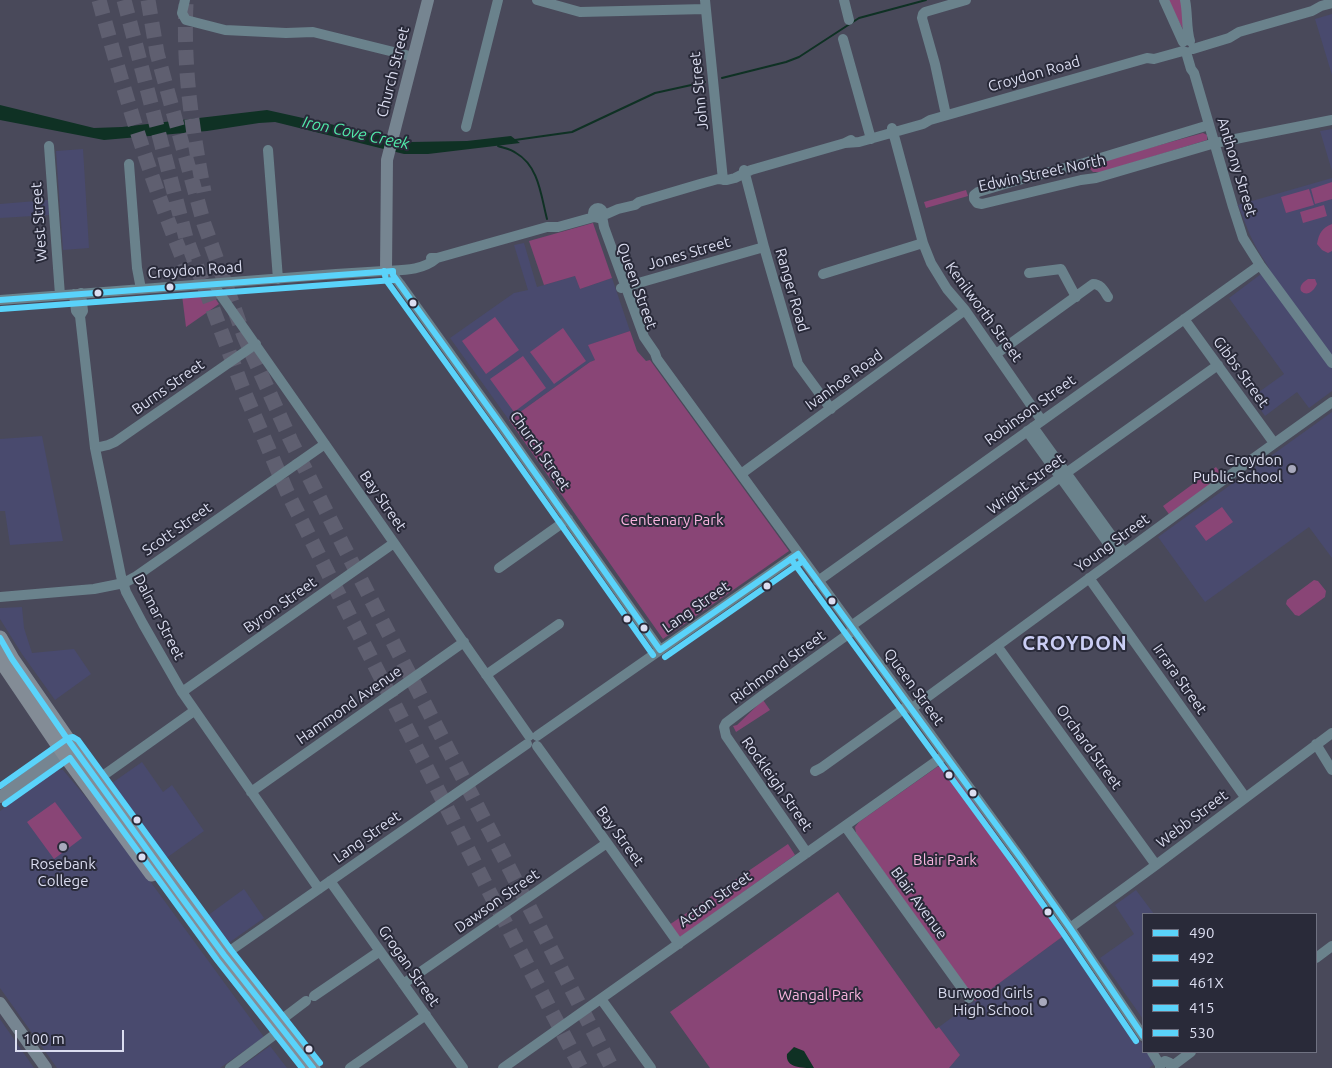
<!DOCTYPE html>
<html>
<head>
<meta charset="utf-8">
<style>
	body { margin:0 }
	#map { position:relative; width:1332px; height:1068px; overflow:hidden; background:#49495a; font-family:Ubuntu,sans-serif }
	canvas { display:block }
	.legend { position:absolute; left:1142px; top:913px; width:175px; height:140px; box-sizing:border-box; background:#292a39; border:1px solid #707282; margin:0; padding:6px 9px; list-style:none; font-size:15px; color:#dbddf0 }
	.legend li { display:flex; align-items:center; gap:10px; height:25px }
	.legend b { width:25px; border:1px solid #707282 }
	.scale { position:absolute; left:15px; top:1030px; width:109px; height:22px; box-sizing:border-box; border:2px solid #dbddf0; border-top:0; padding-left:6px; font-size:15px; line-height:18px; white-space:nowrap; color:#dbddf0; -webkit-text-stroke:4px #292a39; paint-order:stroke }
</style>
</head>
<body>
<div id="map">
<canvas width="1332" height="1068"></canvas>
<ul class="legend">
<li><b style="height:6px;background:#5ad3fa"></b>490</li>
<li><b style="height:6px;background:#5ad3fa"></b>492</li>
<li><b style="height:6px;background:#5ad3fa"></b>461X</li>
<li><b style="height:6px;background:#5ad3fa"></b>415</li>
<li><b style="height:6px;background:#5ad3fa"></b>530</li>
</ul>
<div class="scale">100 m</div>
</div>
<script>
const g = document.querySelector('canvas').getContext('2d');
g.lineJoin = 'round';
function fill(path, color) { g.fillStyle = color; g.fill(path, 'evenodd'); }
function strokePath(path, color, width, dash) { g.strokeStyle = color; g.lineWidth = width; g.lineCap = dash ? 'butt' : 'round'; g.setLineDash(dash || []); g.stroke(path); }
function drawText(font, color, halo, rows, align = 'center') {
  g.font = font + ' Ubuntu,sans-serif'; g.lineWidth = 4; g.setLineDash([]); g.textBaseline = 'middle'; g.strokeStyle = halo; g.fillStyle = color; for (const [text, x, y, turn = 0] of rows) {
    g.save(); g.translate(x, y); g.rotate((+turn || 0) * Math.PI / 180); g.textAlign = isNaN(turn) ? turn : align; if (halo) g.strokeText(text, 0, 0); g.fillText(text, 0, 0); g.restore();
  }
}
const built = new Path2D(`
	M1332,14V75L1315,19Z
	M1332,129V171L1320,131Z
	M83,149L89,248L63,250L56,151Z
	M1332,178V391L1309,408L1297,392L1265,416L1252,397L1284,374L1229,298L1269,268L1257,249L1250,235L1238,205Z
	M48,200L50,215L0,218V204Z
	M524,243L537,287L575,276L580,289L612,278L630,331L589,345L595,360L590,362L509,420L450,338L514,293L528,290L514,245Z
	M1332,412V558L1309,527L1205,602L1158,537Z
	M42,436L63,541L10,545L5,511H0V439Z
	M22,607L24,628L32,653L74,649L91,674L55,700L22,654L0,619V608Z
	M142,762L163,792L172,785L204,831L165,859L112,783Z
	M57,770H63L106,821L264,1037L220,1068H57L0,988V811Z
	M244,889L264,918L230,942L224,940L207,916Z
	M1136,890L1154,914H1143V1019L1100,958L1134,934L1115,905Z
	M1066,934L1113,1003L1143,1045V1052H1148L1156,1063L1149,1068H949L960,1055L939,1027Z
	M0,1019L34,1068H0Z
	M270,1046L287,1068H239Z`);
const green = new Path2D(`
	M1167,0H1182L1185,28L1183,29Z
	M1203,133L1207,135V140L1102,172H1093L1089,168L1091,164Z
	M1332,182V199L1315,204L1311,189Z
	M1309,189L1314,205L1286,213L1281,197Z
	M966,190L968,196L926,208L924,202Z
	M1324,205L1327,216L1303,223L1300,212Z
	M593,223L612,278L580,289L575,276L544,285L529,241Z
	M1332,224V251L1328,253L1322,250L1317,244C1319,233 1322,228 1332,224Z
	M1308,279H1315L1317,284C1314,291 1307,297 1301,291C1299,286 1303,282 1308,279Z
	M211,292L219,304L186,327L182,295Z
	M495,317L519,350L486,374L462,341Z
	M563,328L586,361L554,384L530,352Z
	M630,331L637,351L646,361L650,360L789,551L663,639L509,420L590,362L595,360L588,345Z
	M523,356L546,388L514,412L490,379Z
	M1216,467L1224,477L1171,517L1163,506Z
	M1222,507L1233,522L1206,541L1195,526Z
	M1314,580L1318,581L1326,591L1325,597L1299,616L1295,615L1286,604L1287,600Z
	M763,700L770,710L736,732L733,726L737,725Z
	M943,765L949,767L1066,934L975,1001L856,833L855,827L859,822L937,767Z
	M55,802L82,838L54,859L27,822Z
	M788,844L795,855L678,939L669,925Z
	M838,892L936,1029L939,1027L960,1055L949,1068H710L670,1012Z`);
const water = new Path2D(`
	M0,105L94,128L122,127L267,110L411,142L467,141L511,136L520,143L428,154H404L275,122L259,123L207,131L104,140L0,120Z
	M794,1047L804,1051L814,1068C802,1068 785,1068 787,1054Z`);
const stream = new Path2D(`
	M722,78L786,62L799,57L859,18L926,0
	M515,140L572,132L655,93L705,82
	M498,146C504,148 511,149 516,153C539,166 541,196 547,219`);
const highwayTunnel = new Path2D(`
	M99,0C123,89 150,179 185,264
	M124,0L186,238L243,389L287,492L496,905L581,1068
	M148,0L157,53L204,224L244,336L291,441L343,545L612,1068
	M186,4C183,68 192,129 204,192`);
const minor = new Path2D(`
	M185,0L182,13L186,20L225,30L286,33L313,32L414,57
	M537,0L580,12L705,9
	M705,0L723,180
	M844,0L849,20
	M1164,0L1183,42
	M1185,0C1188,14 1186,28 1190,41
	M843,39L871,139
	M1193,49L1229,38L1239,32L1312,11L1321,6L1332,3
	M1186,52L1191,69L1194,73L1233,207L1243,238L1260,265L1332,363
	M946,115L935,64L922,18L923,14L925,12L966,0
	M1209,125L1084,163L1015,181L978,192L974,195V199L977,203L982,204L1081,180L1096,178L1215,143L1332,120
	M466,127L498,0
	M892,128L923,243L931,263L947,289L965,310L1042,421
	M845,143L859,142L923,124L930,120L1147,58L1154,59L1183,51
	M49,146L60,295
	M268,150L278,279
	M129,164L137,268L141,289
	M744,170L764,247L798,364L831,409
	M593 213a5 5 0 1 1 10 0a5 5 0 1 1-10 0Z
	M602,216L604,227L644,337L655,353L657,359L1022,860L1070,928L1143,1036
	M602,216L618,209L635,205L639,202L700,184L718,179L727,180L735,178L751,170L845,143L851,140
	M431,258H437L547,227H558L594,217
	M393,271V275L400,284L504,429L660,650
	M1029,273L1061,269L1076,297
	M823,274L923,243
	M213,284L529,736
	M621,288L764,247
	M81,293L83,311L80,316L95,448L121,576L126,592L143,624L182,692L319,889
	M74,294L76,311L80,316
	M0,300L336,274C352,273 368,272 384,271C402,270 422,271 437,258
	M1184,319L1274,443
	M996,354L1093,284C1101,284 1104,291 1108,297
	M1033,427L1124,553
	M1027,431L1118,557
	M95,448L108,445L115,442L256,344
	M741,474L965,310
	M499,568L568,519
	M1089,578L1245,797
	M818,581L1260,265
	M0,597L94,589L124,583L135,577L325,444
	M851,626L1218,365
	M997,646L1156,865
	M486,675L559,624
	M182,692L394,543
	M911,709L1226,478L1332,402
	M537,736L798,554
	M1316,744L1332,770
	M537,746L607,843L679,944
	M815,771L821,768L909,705
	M97,780L194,711
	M251,792L464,642
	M845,826L969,998
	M807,853L726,736L724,727L726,723L763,695L854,630
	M330,881L463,1068
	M1070,928L1156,865L1332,733
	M224,955L527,744
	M1316,958L1332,946
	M403,984L607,843
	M314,996L380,951
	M601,999L651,1068
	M277,1023L306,1001
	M1152,1052L1160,1065
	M1171,1067L1191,1052
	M230,1068L274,1035
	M350,1068L426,1015
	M503,1068L945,755
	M1160,1068V1065L1165,1061L1170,1063L1171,1068`);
const major = new Path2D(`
	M386,271L387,160L428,0
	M0,797L70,747
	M0,1003L46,1068`);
const highway = new Path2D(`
	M0,638L12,659L68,740L182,898L224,955L313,1068
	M0,659L63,752L152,874`);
const bus1 = new Path2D(`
	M393,271V275L504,429L660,650
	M0,300L393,271
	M798,554L1022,860L1070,928L1143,1036
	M660,650L798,554`);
const bus2 = new Path2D(`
	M384,271L386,280L497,434L653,655
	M1,309L394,280
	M791,559L1015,865L1063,933L1136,1041
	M665,657L803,561`);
const bus3 = new Path2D(`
	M0,638L12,659L68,740L182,898L224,955L313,1068`);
const bus4 = new Path2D(`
	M5,804L70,758L217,960L302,1068`);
const bus5 = new Path2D(`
	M0,786L68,738L73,737L78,740L231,950L320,1063`);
const markers = [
	[170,287,4.5,"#dbddf0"],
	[98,293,4.5,"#dbddf0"],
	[413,303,4.5,"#dbddf0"],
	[1292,469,5,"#a8a9bc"],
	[767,586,4.5,"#dbddf0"],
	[832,601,4.5,"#dbddf0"],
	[627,619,4.5,"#dbddf0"],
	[644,628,4.5,"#dbddf0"],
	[949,775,4.5,"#dbddf0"],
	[973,793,4.5,"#dbddf0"],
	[137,820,4.5,"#dbddf0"],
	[63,847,5,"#a8a9bc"],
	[142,857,4.5,"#dbddf0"],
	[1048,912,4.5,"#dbddf0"],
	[1043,1002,5,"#a8a9bc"],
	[309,1049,4.5,"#dbddf0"]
];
const streetNames = [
	["Church Street",393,72,-76],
	["Croydon Road",1034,74,-16],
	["John Street",699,91,-96],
	["Anthony Street",1237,167,73],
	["Edwin Street North",1042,173,-12],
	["West Street",39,222,-94],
	["Jones Street",689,253,-16],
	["Croydon Road",195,270,-4],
	["Queen Street",637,286,70],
	["Ranger Road",792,290,74],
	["Kenilworth Street",984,312,54],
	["Gibbs Street",1241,372,54],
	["Ivanhoe Road",844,380,-36],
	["Burns Street",168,387,-35],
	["Robinson Street",1030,410,-36],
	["Church Street",540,451,55],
	["Wright Street",1026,484,-36],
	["Bay Street",383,501,55],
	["Scott Street",177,529,-35],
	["Young Street",1112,543,-36],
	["Byron Street",280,605,-35],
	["Lang Street",696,607,-35],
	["Dalmar Street",159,617,63],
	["Richmond Street",778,667,-36],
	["Irrara Street",1180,679,55],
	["Queen Street",914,687,54],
	["Hammond Avenue",349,705,-35],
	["Orchard Street",1089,747,54],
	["Rockleigh Street",777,784,55],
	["Webb Street",1192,819,-37],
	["Bay Street",620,836,54],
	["Lang Street",367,837,-35],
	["Acton Street",715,899,-35],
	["Dawson Street",497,901,-35],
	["Blair Avenue",919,903,54],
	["Grogan Street",409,966,55]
];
const poiNames = [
	["Croydon",1282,460],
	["Public School",1282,477],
	["Rosebank",63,864,"center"],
	["College",63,881,"center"],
	["Burwood Girls",1033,993],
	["High School",1033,1010]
];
const parkNames = [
	["Centenary Park",672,520],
	["Blair Park",945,860],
	["Wangal Park",820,995]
];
const waterNames = [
	["Iron Cove Creek",356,133,12]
];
const districtNames = [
	["CROYDON",1075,643]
];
fill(built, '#494a6e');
fill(green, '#894576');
fill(water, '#0f3124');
strokePath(stream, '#0f3124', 2);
strokePath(highwayTunnel, '#5f5f70', 15, [15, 8]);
strokePath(minor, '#6a828c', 10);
strokePath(major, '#768591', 12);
strokePath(highway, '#838c96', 15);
strokePath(bus1, '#5ad3fa', 6);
strokePath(bus2, '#5ad3fa', 6);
strokePath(bus3, '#5ad3fa', 6);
strokePath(bus4, '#5ad3fa', 6);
strokePath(bus5, '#5ad3fa', 6);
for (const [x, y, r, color] of markers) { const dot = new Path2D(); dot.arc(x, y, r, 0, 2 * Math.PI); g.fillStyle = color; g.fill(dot); strokePath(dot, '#292a39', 2); }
drawText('15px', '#dbddf0', '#292a39', streetNames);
drawText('15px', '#dbddf0', '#292a39', poiNames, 'right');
drawText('15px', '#f9b5df', '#292a39', parkNames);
drawText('italic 16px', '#51ebaa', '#292a39', waterNames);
g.letterSpacing = '1px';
drawText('bold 20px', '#cbcef5', '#292a39', districtNames);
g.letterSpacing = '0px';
</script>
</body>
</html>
